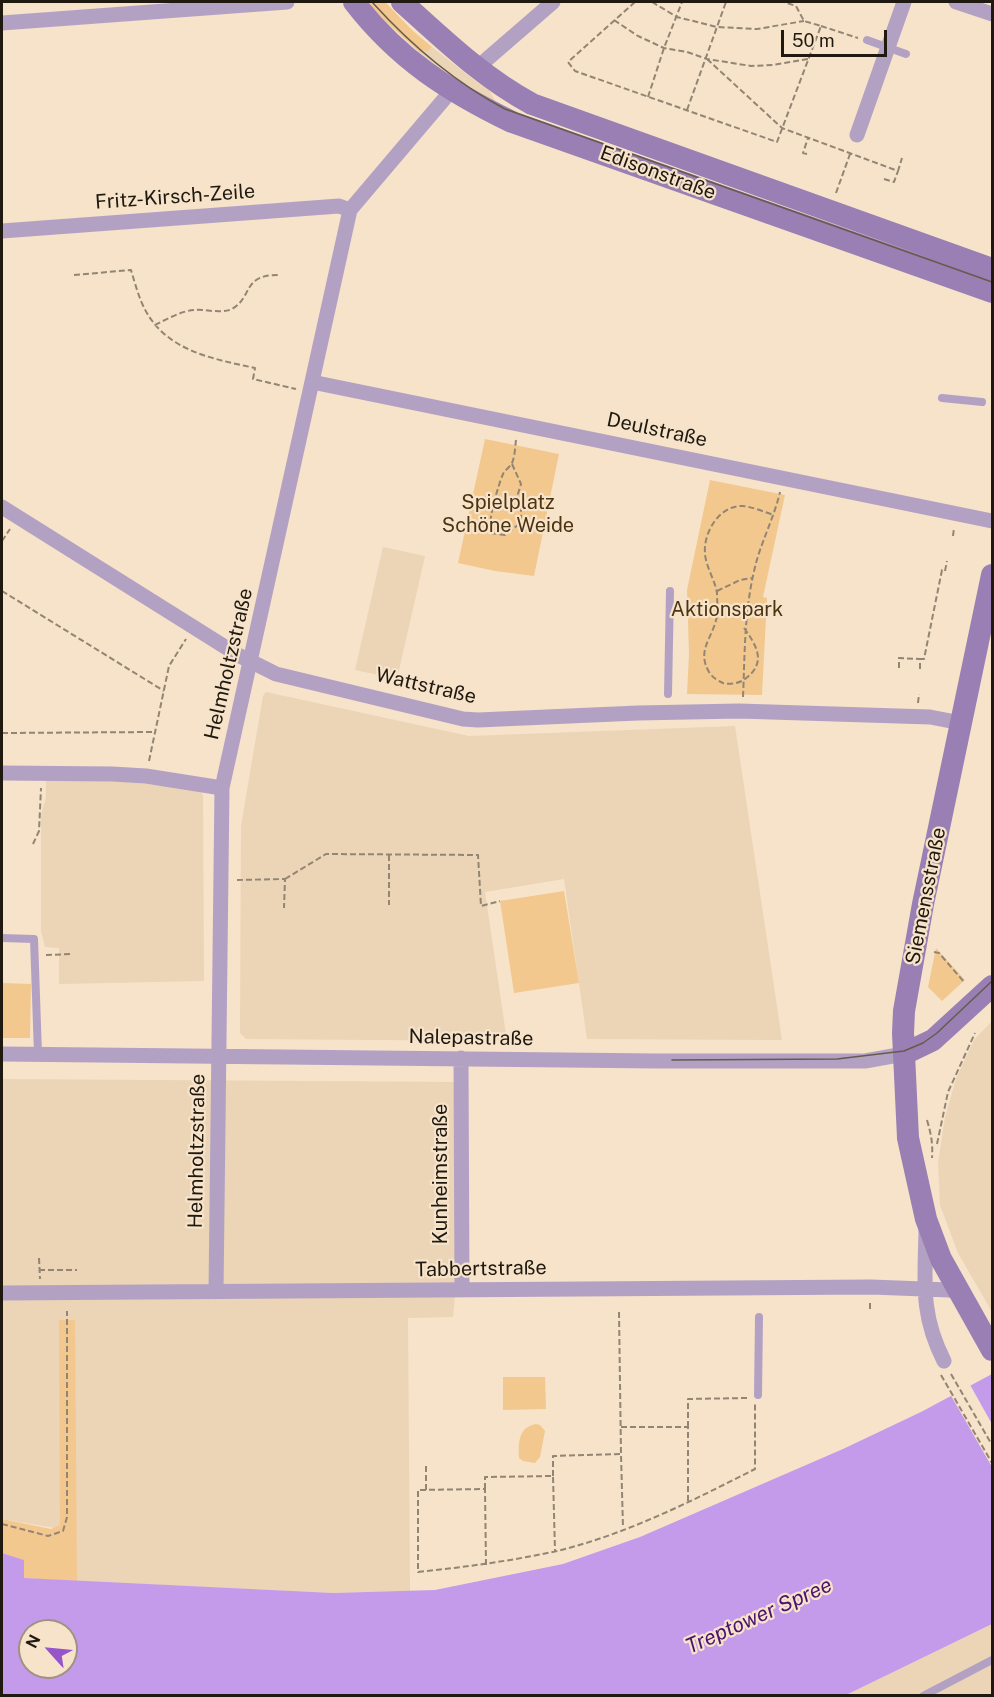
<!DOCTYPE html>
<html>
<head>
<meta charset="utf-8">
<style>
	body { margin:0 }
	#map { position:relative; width:994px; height:1697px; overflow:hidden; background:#f6e3ca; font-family:"Public Sans",sans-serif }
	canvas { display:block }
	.frame { position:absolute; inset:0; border:3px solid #1f1910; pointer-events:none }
	.north { position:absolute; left:18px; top:1619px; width:60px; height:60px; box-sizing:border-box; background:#f6e3ca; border:2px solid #a09280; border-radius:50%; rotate:297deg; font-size:16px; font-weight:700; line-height:24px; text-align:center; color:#1f1910 }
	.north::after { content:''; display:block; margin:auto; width:21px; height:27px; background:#9755cb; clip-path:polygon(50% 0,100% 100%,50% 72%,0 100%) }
	.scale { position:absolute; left:781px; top:30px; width:106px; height:27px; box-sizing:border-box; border:3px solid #1f1910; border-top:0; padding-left:8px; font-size:18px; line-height:21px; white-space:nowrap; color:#1f1910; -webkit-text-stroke:4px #f6e3ca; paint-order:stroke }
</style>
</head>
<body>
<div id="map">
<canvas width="994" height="1697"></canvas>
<div class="frame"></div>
<div class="north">N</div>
<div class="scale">50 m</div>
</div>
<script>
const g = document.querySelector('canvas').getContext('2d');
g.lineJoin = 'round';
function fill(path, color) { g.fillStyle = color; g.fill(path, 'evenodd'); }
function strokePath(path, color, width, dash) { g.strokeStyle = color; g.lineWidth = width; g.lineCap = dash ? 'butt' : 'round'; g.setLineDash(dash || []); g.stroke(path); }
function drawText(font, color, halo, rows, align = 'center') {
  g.font = font + ' "Public Sans",sans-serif'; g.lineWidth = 4.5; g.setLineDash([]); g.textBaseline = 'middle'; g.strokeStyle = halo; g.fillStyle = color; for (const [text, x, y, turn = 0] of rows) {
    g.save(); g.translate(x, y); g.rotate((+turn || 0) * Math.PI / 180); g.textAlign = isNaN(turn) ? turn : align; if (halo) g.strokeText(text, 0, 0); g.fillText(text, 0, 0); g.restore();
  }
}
const built = new Path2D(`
	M432,47L478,83L482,86L486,84L500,110L466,93L420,53L423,50L427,52Z
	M383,547L425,556L397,679L355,670Z
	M266,692L469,736L735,726L782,1040L587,1039L564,879L485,892L507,1041L246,1039L240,1033L241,826L263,696Z
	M46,780H119L200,791L203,795L204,981L59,984V948L45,947L41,931V815L46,798Z
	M992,1021V1312L958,1253L940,1205L938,1163L945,1117L956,1079L974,1040Z
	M2,1079L456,1082L457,1273L453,1317L408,1318L410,1591L333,1593L77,1581L55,1528L2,1519Z
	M992,1624V1695H846Z`);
const green = new Path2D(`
	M368,2H385L412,30L432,47L427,52L423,50L420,53L382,18Z
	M485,439L559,454L534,576L495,571L458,563Z
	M710,480L785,495L763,597L767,598L762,695L687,694L689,654L687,590Z
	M564,891L579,983L514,993L500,901Z
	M936,948L965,980L942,1001L928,987Z
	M2,983L31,984L30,1038H2Z
	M59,1320H75L77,1581L23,1578V1560L2,1553V1519L51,1529L60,1525Z
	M503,1377H545L546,1409L503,1410Z
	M536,1424L540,1425L545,1431L540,1457L535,1463L523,1461L519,1458C518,1442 519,1427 536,1424Z`);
const water = new Path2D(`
	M992,1374V1624L846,1695L2,1696V1553L24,1560V1578L333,1593L435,1590L563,1564L640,1537L843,1449L921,1412ZM30,1631H66V1667H30Z`);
const pier = new Path2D(`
	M969,1383L992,1424V1467L950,1394Z`);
const path = new Path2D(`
	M635,2L568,62L575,71L777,142L821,26L804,21L796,6L784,2
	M652,2L677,17L717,27L757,29L804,21
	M614,20L638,36L664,48L687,52L707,59L751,66L773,65L808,59
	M821,26L858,38
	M707,59L782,128L898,171L902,158
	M648,97L664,48L682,2
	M687,110L726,2
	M807,154L803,153L808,138
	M884,179L894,182L898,171
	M836,193L850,154
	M74,275L131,270C134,280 137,291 141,301C161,350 209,358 255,368L253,379L296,389
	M155,325C167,319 181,311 194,310C206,309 221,314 232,309C253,297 242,275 278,275
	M512,464L521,484L517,497L521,509V519L518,525L505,535L490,533C488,520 498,486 503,474C505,470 510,467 512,463C515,456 515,447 516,440
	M953,536L954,528
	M2,541L10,529
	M2,591L164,691
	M717,591L740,580L752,578
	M744,628C757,646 767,663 745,679C740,683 730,685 723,683C718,681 712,677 709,672C696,650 713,638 717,616C718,609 717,600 717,593C715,580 706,567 705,554C703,533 719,505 743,506C753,507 764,512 774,515
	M899,668V658L920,659
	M920,669V659H924L942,570L945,571L947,561
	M743,697C745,652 744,612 755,567C761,542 774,518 780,492
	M918,703L919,694
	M2,733L154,732
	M149,761L169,666L186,639
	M33,844L39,831L41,788
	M389,855V905
	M285,879L326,854L478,855L481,906L500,901
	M237,880L285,879L284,908
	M934,952L939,953L965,983
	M46,955L71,954
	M927,1120C931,1134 933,1143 932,1158
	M937,1144L948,1092L975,1033
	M39,1258L40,1279
	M39,1270H77
	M870,1309V1300
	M619,1312L621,1454
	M951,1374L992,1445
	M941,1375L992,1463
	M621,1427H688V1501
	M688,1427V1399L747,1398
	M426,1466V1490
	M553,1476V1456L621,1454L623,1528
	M485,1489V1477L553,1476L555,1551
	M2,1524L48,1536L63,1531L67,1517V1311
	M486,1565L485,1489L418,1490V1572C465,1567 511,1561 557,1551C627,1534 692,1501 755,1469V1404`);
const lane = new Path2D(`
	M867,40L906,54
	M942,398L982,402
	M668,694L670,591
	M2,938L34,939L38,1054
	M758,1395L759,1317
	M923,1696L992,1660`);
const street = new Path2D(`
	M956,2L992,14
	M2,23L287,2
	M478,70L486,60L553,2
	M857,135L904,2
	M2,231L339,206L350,210
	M312,382L992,521
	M2,507L238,655L276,674L463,719L478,720L638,713L739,711L930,717L961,723
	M2,773L112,774L146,776L222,788
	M2,1054L657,1061H865L904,1054
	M461,1058L462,1290
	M926,1231C925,1281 920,1314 944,1361
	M216,1292L222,788L350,210L451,91
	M2,1293L871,1287L950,1290L960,1293`);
const secondary = new Path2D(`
	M354,2C398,59 448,91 512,122L992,292
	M402,2C443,39 482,77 532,104L992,269
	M992,575L923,904L904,1011L903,1033L908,1138L926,1219L941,1259L992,1350
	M904,1054L933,1040L992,986`);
const tram = new Path2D(`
	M372,2C410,44 454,82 505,109L992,282
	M672,1060L837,1059L904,1051L923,1043L937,1033L992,981`);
const streetNames = [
	["Edisonstraße",658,173,20],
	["Fritz-Kirsch-Zeile",175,197,-4],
	["Deulstraße",657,430,12],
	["Helmholtzstraße",229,664,-77],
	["Wattstraße",426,686,13],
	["Siemensstraße",926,896,-79],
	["Nalepastraße",471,1038,1],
	["Helmholtzstraße",197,1151,-89],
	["Kunheimstraße",441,1174,-90],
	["Tabbertstraße",481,1269,-1]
];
const parkNames = [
	["Spielplatz",508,503],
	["Schöne Weide",508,526],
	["Aktionspark",727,610]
];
const waterNames = [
	["Treptower Spree",759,1616,-24]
];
fill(built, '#ecd4b7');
fill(green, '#f3c88f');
fill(water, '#c49aea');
fill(pier, '#f6e3ca');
strokePath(path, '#928574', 2, [6, 3]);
strokePath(lane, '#b3a1c4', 8);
strokePath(street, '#b3a1c4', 15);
strokePath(secondary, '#997fb3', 22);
strokePath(tram, '#655b4d', 1.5);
drawText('20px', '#1f1910', '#f6e3ca', streetNames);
drawText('20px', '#4b3411', '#f6e3ca', parkNames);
drawText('italic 21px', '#4b126f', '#f6e3ca', waterNames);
</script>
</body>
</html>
